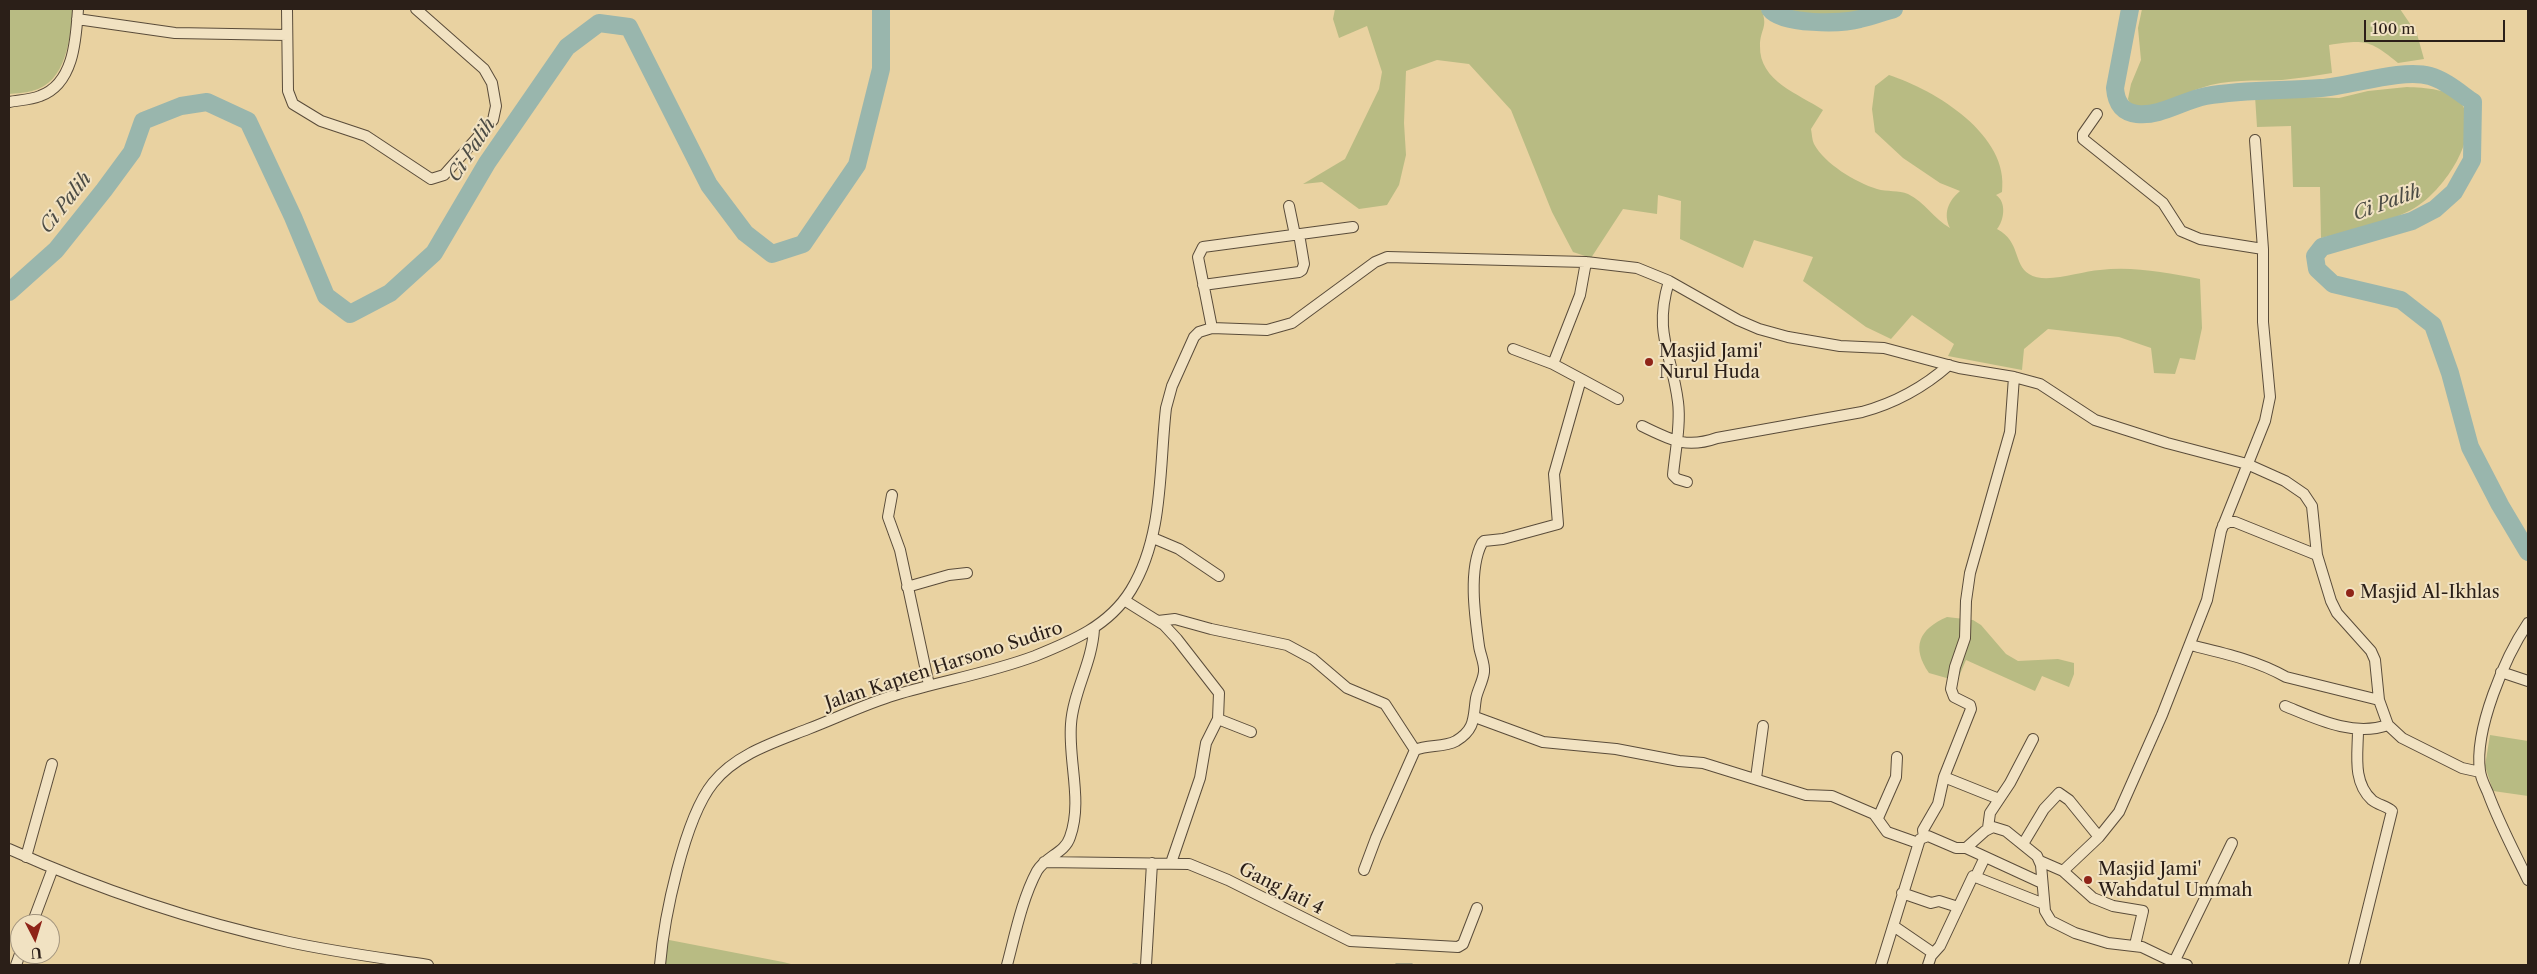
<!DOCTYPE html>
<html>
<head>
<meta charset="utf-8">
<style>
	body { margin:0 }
	#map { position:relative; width:2537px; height:974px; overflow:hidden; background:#e9d2a1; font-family:"Libre Caslon Text",serif }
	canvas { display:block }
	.frame { position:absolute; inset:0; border:10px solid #2b1f18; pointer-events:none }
	.north { position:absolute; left:10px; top:914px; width:50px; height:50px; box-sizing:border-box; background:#f1e2c2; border:1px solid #a2947e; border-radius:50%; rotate:175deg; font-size:14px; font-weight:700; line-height:20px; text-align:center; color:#2b1f18 }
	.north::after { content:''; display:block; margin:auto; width:18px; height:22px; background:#8f2418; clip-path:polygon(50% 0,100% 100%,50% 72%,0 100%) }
	.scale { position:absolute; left:2364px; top:20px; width:141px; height:22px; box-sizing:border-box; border:2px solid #2b1f18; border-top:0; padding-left:6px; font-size:15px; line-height:18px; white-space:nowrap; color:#2b1f18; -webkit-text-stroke:4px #f1e2c2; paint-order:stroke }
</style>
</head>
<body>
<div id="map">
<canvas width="2537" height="974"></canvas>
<div class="frame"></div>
<div class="north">U</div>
<div class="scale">100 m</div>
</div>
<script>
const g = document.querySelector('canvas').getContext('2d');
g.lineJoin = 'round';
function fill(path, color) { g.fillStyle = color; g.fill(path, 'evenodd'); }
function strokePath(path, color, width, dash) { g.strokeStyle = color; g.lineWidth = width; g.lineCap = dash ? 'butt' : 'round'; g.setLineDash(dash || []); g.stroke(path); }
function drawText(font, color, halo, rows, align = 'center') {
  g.font = font + ' "Libre Caslon Text",serif'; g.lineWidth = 4; g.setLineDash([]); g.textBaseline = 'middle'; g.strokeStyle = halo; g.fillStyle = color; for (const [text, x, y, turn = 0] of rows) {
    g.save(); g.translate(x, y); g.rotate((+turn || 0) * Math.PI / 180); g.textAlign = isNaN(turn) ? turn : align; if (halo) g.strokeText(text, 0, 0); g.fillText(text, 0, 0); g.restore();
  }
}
const green = new Path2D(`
	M9,9H73C70,37 67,83 32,91C25,93 16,93 9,94Z
	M1335,9H1761C1769,27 1760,29 1760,46C1759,81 1799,94 1823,110L1811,129C1812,134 1812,140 1814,144C1825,164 1855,182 1877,189C1887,192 1899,190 1908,194C1925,202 1934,219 1950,228C1943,214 1948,201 1960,191L1940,183L1903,158L1875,132L1872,109L1875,86L1889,75C1935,90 2010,135 2002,192L1996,195C2007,202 2004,221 1997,229C2021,242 2013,264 2029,274C2045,285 2081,271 2100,270C2134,266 2166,273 2200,279L2202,328L2195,360L2180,358L2175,374L2154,373L2151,348L2119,337L2048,329L2024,349L2022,370L1948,356L1954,344L1912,315L1891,339L1866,327L1803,281L1813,257L1754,240L1743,268L1680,239L1681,201L1658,195L1657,214L1623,209L1591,258L1573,252L1552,212L1511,110L1469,64L1437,60L1406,71L1404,123L1406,155L1399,185L1387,205L1359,209L1322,182L1303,184L1345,159L1379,89L1382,72L1367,26L1339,38L1333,19Z
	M1783,9H1879C1850,18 1810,21 1783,9Z
	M2142,9H2400L2417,34L2424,59L2398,63C2369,39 2364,40 2329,45L2332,73C2315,76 2299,78 2282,80C2256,81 2226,79 2201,88C2176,96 2158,110 2131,106L2128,99L2131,84L2141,60L2138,28Z
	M2407,87C2424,88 2453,88 2463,106C2480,138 2444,188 2419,205C2399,220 2347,232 2321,238L2320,187H2293L2291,126L2257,127L2255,96L2339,98L2368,91Z
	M1947,617L1973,620L1981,625L2006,654L2018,661L2058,659L2074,663V674L2069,687L2042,676L2035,691L1966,660L1957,681L1929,673C1911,647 1919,629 1947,617Z
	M2490,735L2528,741V796L2493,791L2485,766Z
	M664,939L783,962L795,965H660Z`);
const stream = new Path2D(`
	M1133,965H1137
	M1396,965H1412`);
const river = new Path2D(`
	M1770,9C1782,25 1842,24 1860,19C1871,17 1883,12 1894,9
	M2130,9L2115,88C2116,101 2121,112 2137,114C2160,117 2184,100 2206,96C2244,89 2283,91 2321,88C2351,86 2402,68 2430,76C2445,80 2460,93 2473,102L2472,160L2454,192L2435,209L2412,221L2322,247L2315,256L2317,269L2333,284L2401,300L2433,325L2450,373L2470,447L2500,505L2528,552
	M9,292L56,250L104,190L132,152L143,121L181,106L207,102L248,121L293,217L326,296L350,314L390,293L434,253L487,163L567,47L599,23L629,27L709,185L745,233L772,254L803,244L857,165L881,69V9`);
const street = new Path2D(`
	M287,9L288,91L293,104L321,121L366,136L431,179L444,175L493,120L496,106L492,83L484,69L416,9
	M77,19L175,33L287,35
	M9,102C19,100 30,100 40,96C74,84 76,39 78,9
	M2255,140L2263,249
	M1289,206L1295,235
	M1669,281C1653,334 1672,353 1678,402C1681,425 1675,452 1673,475L1677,479L1687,482
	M1203,285L1299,272L1302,270L1304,264L1299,234
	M1212,328L1198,257L1203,247L1353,227
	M1513,349L1553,364
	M1581,379L1618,399
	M1642,426C1671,440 1686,449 1717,438L1862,412C1895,403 1923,388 1949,365
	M892,495L888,517L900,550L929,685
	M2223,525L2229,522H2235L2317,555
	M1153,538L1179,549L1219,576
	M907,587L949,575L967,573
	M1124,600L1164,625L1177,639L1219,693L1218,719L1251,732
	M1158,621L1175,619L1211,629L1287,645L1313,659L1347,688L1385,704L1415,750
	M2528,623C2505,657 2474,730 2480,771C2481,779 2485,786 2488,793C2499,823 2514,851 2528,880
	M2190,645C2223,653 2256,660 2286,677L2379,700
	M2501,672L2528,681
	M2285,706C2317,719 2353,737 2388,725
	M1475,717L1543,742L1616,749L1679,761L1703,763L1806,795L1832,796L1874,814L1887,832L1918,843
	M1944,777L1999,799
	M1756,778L1763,726
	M1878,818L1896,777L1897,757
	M1988,828L1990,813L2010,783L2033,739
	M1924,837L1923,830L1938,804L1944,777L1971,709L1970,705L1954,697L1951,689L1955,667L1965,638L1966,601L1970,573L2010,432L2014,377
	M2023,844L2044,809L2059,793L2069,800L2099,837
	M1966,848L2042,883
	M9,849C98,889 193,921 289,942C335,952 382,958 428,965
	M26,857L52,764
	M2040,861L2063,871L2099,837L2119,812L2162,715L2207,600L2221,531L2265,421L2270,397L2263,322V249L2200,239L2181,231L2163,203L2083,139V134L2097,114
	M1044,862L1189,864L1228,880L1350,941L1458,947L1463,944L1477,908
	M1171,863L1200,778L1206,743L1218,719
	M1364,870L1376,838L1415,750C1428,744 1443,748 1456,741C1476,729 1473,717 1476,698C1478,689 1483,681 1484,672C1485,664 1480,654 1479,646C1475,617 1468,570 1482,543L1484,541L1503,539L1558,524L1554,474L1581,379L1553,364L1580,295L1586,262
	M2063,871L2093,898L2113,906L2143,911L2135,945
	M1976,876L1985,857
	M1902,893L1931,903L1939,901L1958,907
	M32,924L53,868
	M1895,927L1933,953
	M2174,962L2232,843
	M16,965L20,954
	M660,965C664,918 684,819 713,783C736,754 775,742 808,729C837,718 865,704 895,695C941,681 990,673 1035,656C1072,641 1109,626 1131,590C1164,536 1159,468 1166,408L1172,386L1194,337L1199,332L1212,328L1267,330L1292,323L1375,262L1387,257L1586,262L1637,268L1669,281L1738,320L1759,329L1788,337L1840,346L1884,348L1959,368L2014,377L2040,384L2095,420L2167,443L2247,464L2285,481L2304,494L2312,506L2317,555L2331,601L2337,613L2371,651L2375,660L2379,700L2388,725L2402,738L2462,768L2480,772
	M1007,965C1015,935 1022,899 1037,871C1046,856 1065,853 1070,837C1083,801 1068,761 1071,724C1073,692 1092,664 1094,629
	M1146,965L1152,863
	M1881,965L1920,839L1928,836L1956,848H1966L1985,831L1993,827L2006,831L2037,856L2041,865L2045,911L2051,921L2075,933L2108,943L2142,947L2167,959L2187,965
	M1928,965L1931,956L1940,946L1973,876L2044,904
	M2354,965L2392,811C2387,806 2378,805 2372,800C2352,782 2358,753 2358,730`);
const markers = [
	[1649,362,5,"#8f2418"],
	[2350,593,5,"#8f2418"],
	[2088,880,5,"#8f2418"]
];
const poiNames = [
	["Masjid Jami'",1659,352],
	["Nurul Huda",1659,373],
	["Masjid Al-Ikhlas",2360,593],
	["Masjid Jami'",2098,870],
	["Wahdatul Ummah",2098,891]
];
const streetNames = [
	["Jalan Kapten Harsono Sudiro",944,666,-18],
	["Gang Jati 4",1281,889,27]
];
const waterNames = [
	["Ci Palih",472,150,-57],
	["Ci Palih",66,203,-52],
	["Ci Palih",2387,203,-20]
];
fill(green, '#b8bb83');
strokePath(stream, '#6d7a71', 3);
strokePath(river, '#99b6ad', 18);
strokePath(street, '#5a4c3a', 12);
strokePath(street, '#f1e2c2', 10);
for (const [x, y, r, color] of markers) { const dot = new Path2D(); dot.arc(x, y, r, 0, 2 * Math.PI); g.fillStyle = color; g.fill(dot); strokePath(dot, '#f1e2c2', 2); }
drawText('18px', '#2b1f18', '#f1e2c2', poiNames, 'left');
drawText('18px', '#2b1f18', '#f1e2c2', streetNames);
drawText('italic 19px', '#4c4c45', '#f1e2c2', waterNames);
</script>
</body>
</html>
